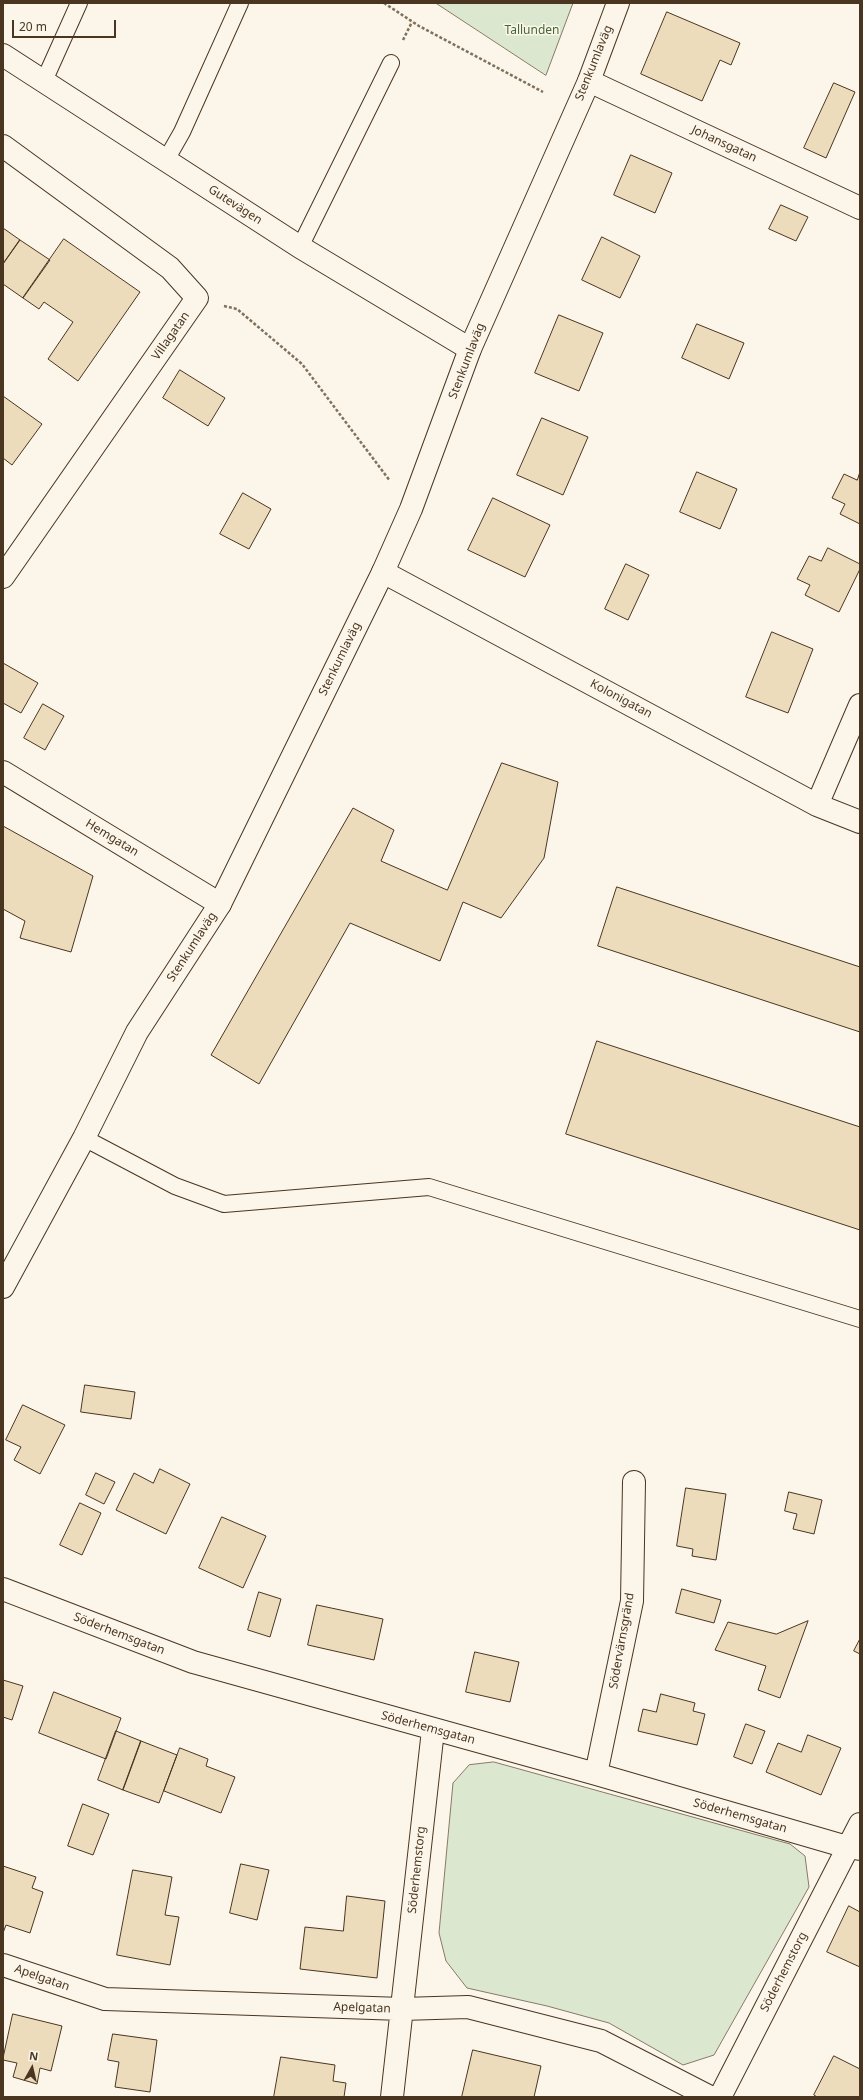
<!DOCTYPE html>
<html>
<head>
<meta charset="utf-8">
<style>
	body { margin:0 }
	#map { position:relative; width:863px; height:2100px; overflow:hidden; background:#fbf6e9; font-family:"Noto Sans",sans-serif }
	canvas { display:block }
	.frame { position:absolute; inset:0; border:4px solid #4a3520; pointer-events:none }
	.north { position:absolute; left:12px; top:2048px; width:40px; height:40px; -webkit-text-stroke:3px #fbf6e9; paint-order:stroke; rotate:8deg; font-size:11px; font-weight:700; line-height:16px; text-align:center; color:#4a3520 }
	.north::after { content:''; display:block; margin:auto; width:14px; height:18px; background:#4a3520; clip-path:polygon(50% 0,100% 100%,50% 72%,0 100%) }
	.scale { position:absolute; left:12px; top:20px; width:104px; height:18px; box-sizing:border-box; border:2px solid #4a3520; border-top:0; padding-left:5px; font-size:12px; line-height:14px; white-space:nowrap; color:#4a3520; -webkit-text-stroke:3px #fbf6e9; paint-order:stroke }
</style>
</head>
<body>
<div id="map">
<canvas width="863" height="2100"></canvas>
<div class="frame"></div>
<div class="north">N</div>
<div class="scale">20 m</div>
</div>
<script>
const g = document.querySelector('canvas').getContext('2d');
g.lineJoin = 'round';
function fill(path, color) { g.fillStyle = color; g.fill(path, 'evenodd'); }
function strokePath(path, color, width, dash) { g.strokeStyle = color; g.lineWidth = width; g.lineCap = dash ? 'butt' : 'round'; g.setLineDash(dash || []); g.stroke(path); }
function drawText(font, color, halo, rows, align = 'center') {
  g.font = font + ' "Noto Sans",sans-serif'; g.lineWidth = 3; g.setLineDash([]); g.textBaseline = 'middle'; g.strokeStyle = halo; g.fillStyle = color; for (const [text, x, y, turn = 0] of rows) {
    g.save(); g.translate(x, y); g.rotate((+turn || 0) * Math.PI / 180); g.textAlign = isNaN(turn) ? turn : align; if (halo) g.strokeText(text, 0, 0); g.fillText(text, 0, 0); g.restore();
  }
}
const green = new Path2D(`
	M436,3H573L546,75Z
	M494,1762L790,1844L805,1856L809,1887L714,2055L683,2065L609,2023L547,2006L467,1988L446,1961L439,1933L453,1783L469,1765Z`);
const building = new Path2D(`
	M667,12L740,43L731,65L720,60L702,101L641,74Z
	M834,83L855,92L826,158L804,148Z
	M631,155L672,173L655,213L614,195Z
	M781,205L808,217L796,241L769,229Z
	M3,228L20,240L3,264Z
	M602,237L640,256L620,298L582,280Z
	M64,239L140,292L78,381L48,359L73,322L44,302L39,309L23,298Z
	M20,240L50,260L23,298L3,284V264Z
	M559,315L603,333L579,391L535,373Z
	M697,324L744,343L729,379L682,358Z
	M180,370L225,398L208,426L163,398Z
	M3,396L42,424L12,465L3,458Z
	M542,418L588,437L563,495L517,475Z
	M697,472L737,489L720,529L680,512Z
	M860,472V524L840,514L845,504L832,498L844,474L857,480Z
	M243,493L271,509L249,549L220,534Z
	M493,498L550,525L525,577L468,550Z
	M828,548L860,564V569L839,612L805,595L810,585L797,579L809,556L821,561Z
	M626,564L649,575L628,620L605,609Z
	M772,632L813,649L788,713L746,697Z
	M3,663L38,683L21,713L3,703Z
	M43,704L64,716L45,750L24,738Z
	M502,763L558,782L544,858L501,918L463,902L440,961L350,923L259,1084L211,1055L353,808L394,830L381,861L447,890Z
	M3,826L93,876L71,952L20,938L25,921L3,909Z
	M617,887L860,967V1032L598,946Z
	M597,1041L860,1127V1230L566,1134Z
	M85,1385L135,1392L131,1419L81,1412Z
	M23,1405L65,1425L40,1474L14,1460L21,1447L6,1440Z
	M160,1469L190,1484L166,1534L116,1510L134,1473L153,1483Z
	M96,1473L115,1482L104,1504L86,1495Z
	M686,1488L726,1494L716,1560L692,1556L693,1549L677,1546Z
	M789,1492L822,1500L814,1534L793,1529L797,1514L785,1511Z
	M80,1503L101,1513L82,1555L60,1545Z
	M222,1517L266,1536L243,1588L199,1568Z
	M682,1589L721,1600L714,1623L676,1613Z
	M259,1592L281,1599L270,1637L248,1630Z
	M317,1605L383,1619L374,1660L308,1645Z
	M808,1621L780,1698L758,1690L766,1666L715,1650L728,1622L776,1634Z
	M860,1639V1654L854,1651Z
	M475,1652L519,1662L510,1702L466,1692Z
	M3,1680L23,1686L12,1720L3,1717Z
	M54,1692L121,1718L106,1759L39,1733Z
	M661,1694L695,1703L693,1711L705,1714L697,1745L638,1731L643,1709L656,1712Z
	M746,1724L765,1731L752,1764L734,1757Z
	M116,1731L141,1741L123,1790L98,1780Z
	M808,1735L841,1748L821,1795L766,1772L778,1743L801,1752Z
	M141,1741L177,1755L159,1803L123,1790Z
	M180,1748L208,1759L206,1766L235,1777L221,1813L164,1791Z
	M83,1804L109,1814L93,1855L68,1846Z
	M241,1864L269,1870L257,1920L230,1913Z
	M3,1866L36,1877L32,1888L43,1892L30,1933L6,1925L3,1933Z
	M133,1870L172,1877L165,1915L179,1917L170,1965L117,1955Z
	M347,1896L385,1901L377,1978L300,1969L305,1927L343,1931Z
	M849,1906L860,1912V1967L827,1952Z
	M13,2014L62,2026L51,2071L40,2068L37,2084L13,2077L17,2063L3,2060Z
	M113,2034L157,2040L150,2092L115,2087L119,2062L108,2060Z
	M473,2050L541,2066L534,2097H462Z
	M834,2056L860,2069V2097H817L814,2095Z
	M281,2057L335,2065L333,2081L346,2083L344,2097H274Z`);
const path = new Path2D(`
	M384,3L419,26L543,92
	M403,40L412,22
	M224,306L237,309L302,364L390,481`);
const service = new Path2D(`
	M44,81L79,3
	M166,160L182,132L240,3
	M300,247L391,63
	M84,1138L175,1186L224,1204L429,1187L860,1319`);
const minor = new Path2D(`
	M3,55L300,247L470,349
	M589,81L860,208
	M3,146L170,268L197,298L3,577
	M383,572L817,805L860,822
	M3,772L220,904
	M817,805L860,705
	M3,1589L193,1662L596,1774L847,1847L860,1849
	M596,1774L632,1601L634,1482
	M3,1965L105,1999L402,2009L468,2007L601,2041L710,2097
	M392,2097L433,1730
	M720,2097L860,1824`);
const tertiary = new Path2D(`
	M3,1287L84,1138L137,1032L220,904L383,572L411,509L470,349L589,81L618,3`);
const parkNames = [
	["Tallunden",532,31]
];
const streetNames = [
	["Stenkumlaväg",594,63,-68],
	["Johansgatan",724,144,25],
	["Gutevägen",235,205,33],
	["Villagatan",171,336,-55],
	["Stenkumlaväg",467,361,-69],
	["Stenkumlaväg",340,659,-64],
	["Kolonigatan",621,699,28],
	["Hemgatan",112,838,31],
	["Stenkumlaväg",192,947,-57],
	["Söderhemsgatan",119,1634,21],
	["Södervärnsgränd",622,1641,-80],
	["Söderhemsgatan",428,1728,15],
	["Söderhemsgatan",740,1816,16],
	["Söderhemstorg",417,1870,-84],
	["Söderhemstorg",784,1972,-63],
	["Apelgatan",42,1978,19],
	["Apelgatan",362,2008,2]
];
fill(green, '#dce7d0');
strokePath(green, '#887966', 1);
fill(building, '#ecdcbc');
strokePath(building, '#4a3520', 1);
strokePath(service, '#4a3520', 18);
strokePath(minor, '#4a3520', 24);
strokePath(tertiary, '#4a3520', 24);
strokePath(path, '#7f6f5c', 2.5, [3, 2]);
strokePath(service, '#fbf6e9', 16);
strokePath(minor, '#fbf6e9', 22);
strokePath(tertiary, '#fbf6e9', 22);
drawText('12px', '#436837', '#fbf6e9', parkNames);
drawText('12px', '#4a3520', '#fbf6e9', streetNames);
</script>
</body>
</html>
